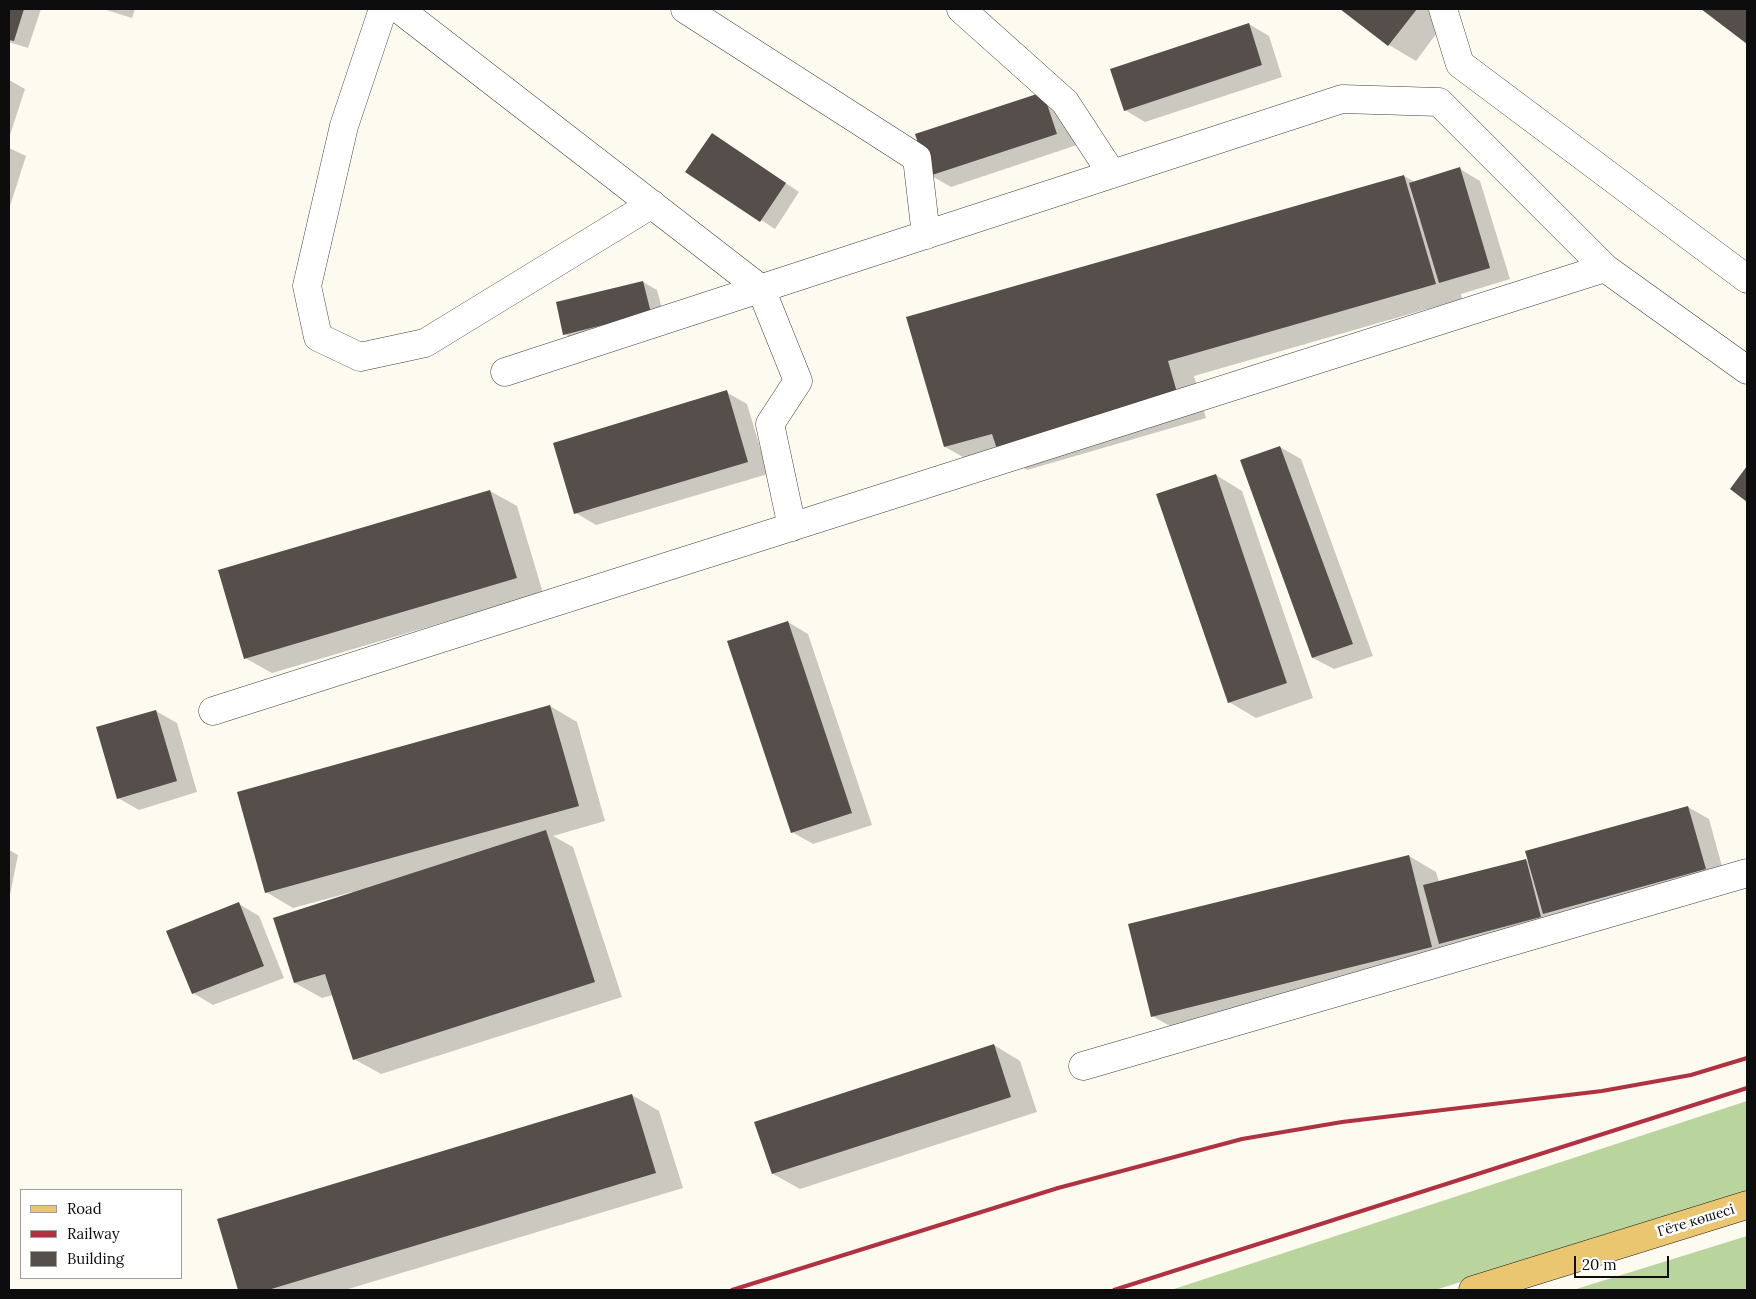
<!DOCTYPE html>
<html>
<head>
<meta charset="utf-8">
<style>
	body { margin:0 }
	#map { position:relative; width:1756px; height:1299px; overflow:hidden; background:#fdfaef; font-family:Lora,serif }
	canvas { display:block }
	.frame { position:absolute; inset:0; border:10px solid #0d0d0d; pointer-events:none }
	.legend { position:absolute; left:20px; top:1189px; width:162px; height:90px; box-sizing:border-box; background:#fff; border:1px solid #9e9e9e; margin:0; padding:6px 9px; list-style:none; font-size:15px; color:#0d0d0d }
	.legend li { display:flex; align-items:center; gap:10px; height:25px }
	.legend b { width:25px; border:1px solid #9e9e9e }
	.scale { position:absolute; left:1574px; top:1256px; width:95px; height:22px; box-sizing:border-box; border:2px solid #0d0d0d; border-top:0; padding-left:6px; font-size:15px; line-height:18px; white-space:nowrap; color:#0d0d0d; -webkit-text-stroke:4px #fff; paint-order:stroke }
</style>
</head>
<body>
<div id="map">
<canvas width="1756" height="1299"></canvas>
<div class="frame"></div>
<ul class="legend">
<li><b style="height:6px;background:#ebc671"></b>Road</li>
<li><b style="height:6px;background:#b03240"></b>Railway</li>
<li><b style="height:14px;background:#554e4a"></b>Building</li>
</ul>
<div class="scale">20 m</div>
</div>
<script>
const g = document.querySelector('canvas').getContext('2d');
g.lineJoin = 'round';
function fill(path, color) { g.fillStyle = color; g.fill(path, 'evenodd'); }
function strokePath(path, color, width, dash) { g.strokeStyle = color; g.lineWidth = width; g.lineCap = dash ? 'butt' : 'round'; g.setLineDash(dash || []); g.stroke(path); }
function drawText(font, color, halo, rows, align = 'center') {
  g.font = font + ' Lora,serif'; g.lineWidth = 5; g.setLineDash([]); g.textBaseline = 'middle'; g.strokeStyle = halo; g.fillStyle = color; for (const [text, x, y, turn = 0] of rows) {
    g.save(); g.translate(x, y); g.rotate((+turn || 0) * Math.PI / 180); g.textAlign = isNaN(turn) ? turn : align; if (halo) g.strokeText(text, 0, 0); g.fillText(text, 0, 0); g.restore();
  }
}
const forest = new Path2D(`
	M1747,1101V1194L1435,1290H1171Z
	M1747,1236V1290H1573Z`);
const shadow = new Path2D(`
	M9,9H41L28,48L9,42Z
	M103,9H135L132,18Z
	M1342,9H1436L1448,18L1416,61L1389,45Z
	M1703,9H1747V42Z
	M1249,24L1269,36L1282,77L1145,122L1125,110Z
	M9,80L25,89L10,135H9Z
	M1043,93L1077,145L951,187L930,175Z
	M712,134L799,192L775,229L687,172Z
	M9,148L26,156L9,209Z
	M1460,169L1480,181L1510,279L1461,294L1462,299L1194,376L1206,418L1027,470L1000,454L972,462L945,447L1404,176L1415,182Z
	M643,282L657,290L665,320L578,342L565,334Z
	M726,392L747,404L768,474L596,525L576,513Z
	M1280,447L1301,459L1373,656L1334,669L1313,658L1241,461Z
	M1216,475L1242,491L1313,698L1256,718L1229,702Z
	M490,491L517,506L543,593L272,673L245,658L219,571Z
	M788,622L808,634L872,825L813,844L792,832Z
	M550,706L577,722L605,821L553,836L573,847L622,997L381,1074L354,1059L333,995L322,998L295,983L353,894L352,892L293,908L266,892Z
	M156,711L177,723L197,792L139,810L118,798Z
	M1688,807L1709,819L1726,881L1179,1031L1152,1016L1409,856L1436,872L1439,882L1526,860L1530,862Z
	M9,850L18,855L9,900Z
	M239,904L259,916L284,978L213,1005L193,993Z
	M994,1045L1020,1061L1037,1112L800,1189L773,1174Z
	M632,1095L659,1111L683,1188L345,1290H240L218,1220Z`);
const building = new Path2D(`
	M9,9H24L14,41L9,40Z
	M1340,9H1417L1388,46Z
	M1701,9H1747V44Z
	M1249,23L1262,65L1124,111L1110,69Z
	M1043,92L1057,134L929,176L915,134Z
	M712,133L786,183L760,222L685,172Z
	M1460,167L1490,268L1439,283L1409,183Z
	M1404,175L1436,284L1168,361L1180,403L999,455L992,434L944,447L906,317Z
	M643,281L651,313L563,335L556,302Z
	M727,390L748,462L574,514L553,443Z
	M1280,446L1353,644L1312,658L1240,460Z
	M1747,466V502L1730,489Z
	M1216,474L1287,683L1228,703L1156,494Z
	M490,490L517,578L244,659L218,570Z
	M788,621L852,813L791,833L727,641Z
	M550,705L579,806L265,893L237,792Z
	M156,710L177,781L117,799L96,727Z
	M1688,806L1706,869L1543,914L1525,851Z
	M546,830L595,982L353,1060L325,974L294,983L273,918Z
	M1409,855L1432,947L1151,1017L1128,924Z
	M1526,859L1541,917L1439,944L1423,885Z
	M239,902L264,966L192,994L166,931Z
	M994,1044L1011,1097L772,1174L754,1122Z
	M632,1094L656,1173L268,1290H238L217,1219Z`);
const minor = new Path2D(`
	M383,9L344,126L307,286L318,337L360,357L425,343L652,204
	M399,9L761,289L798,381L770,424L792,527
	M685,9L917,158L926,235
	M961,9L1065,102L1112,174
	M1443,9L1460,64L1747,279
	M505,372L1342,99L1439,102L1605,268L1747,370
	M213,711L1605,268
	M1083,1066L1747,873`);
const major = new Path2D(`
	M1473,1290L1747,1205`);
const rail = new Path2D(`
	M732,1290L1058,1188L1242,1139L1342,1122L1602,1091L1691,1075L1747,1058
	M1114,1290L1747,1088`);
const streetNames = [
	["Гёте көшесі",1696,1221,-17]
];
fill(forest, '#b9d49c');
fill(shadow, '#0003');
fill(building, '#554e4a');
strokePath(minor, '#404040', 29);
strokePath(major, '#1e1e1e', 29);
strokePath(minor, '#fff', 28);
strokePath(major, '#ebc671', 28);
strokePath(rail, '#b03240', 4);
drawText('14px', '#0d0d0d', '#fff', streetNames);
</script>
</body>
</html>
